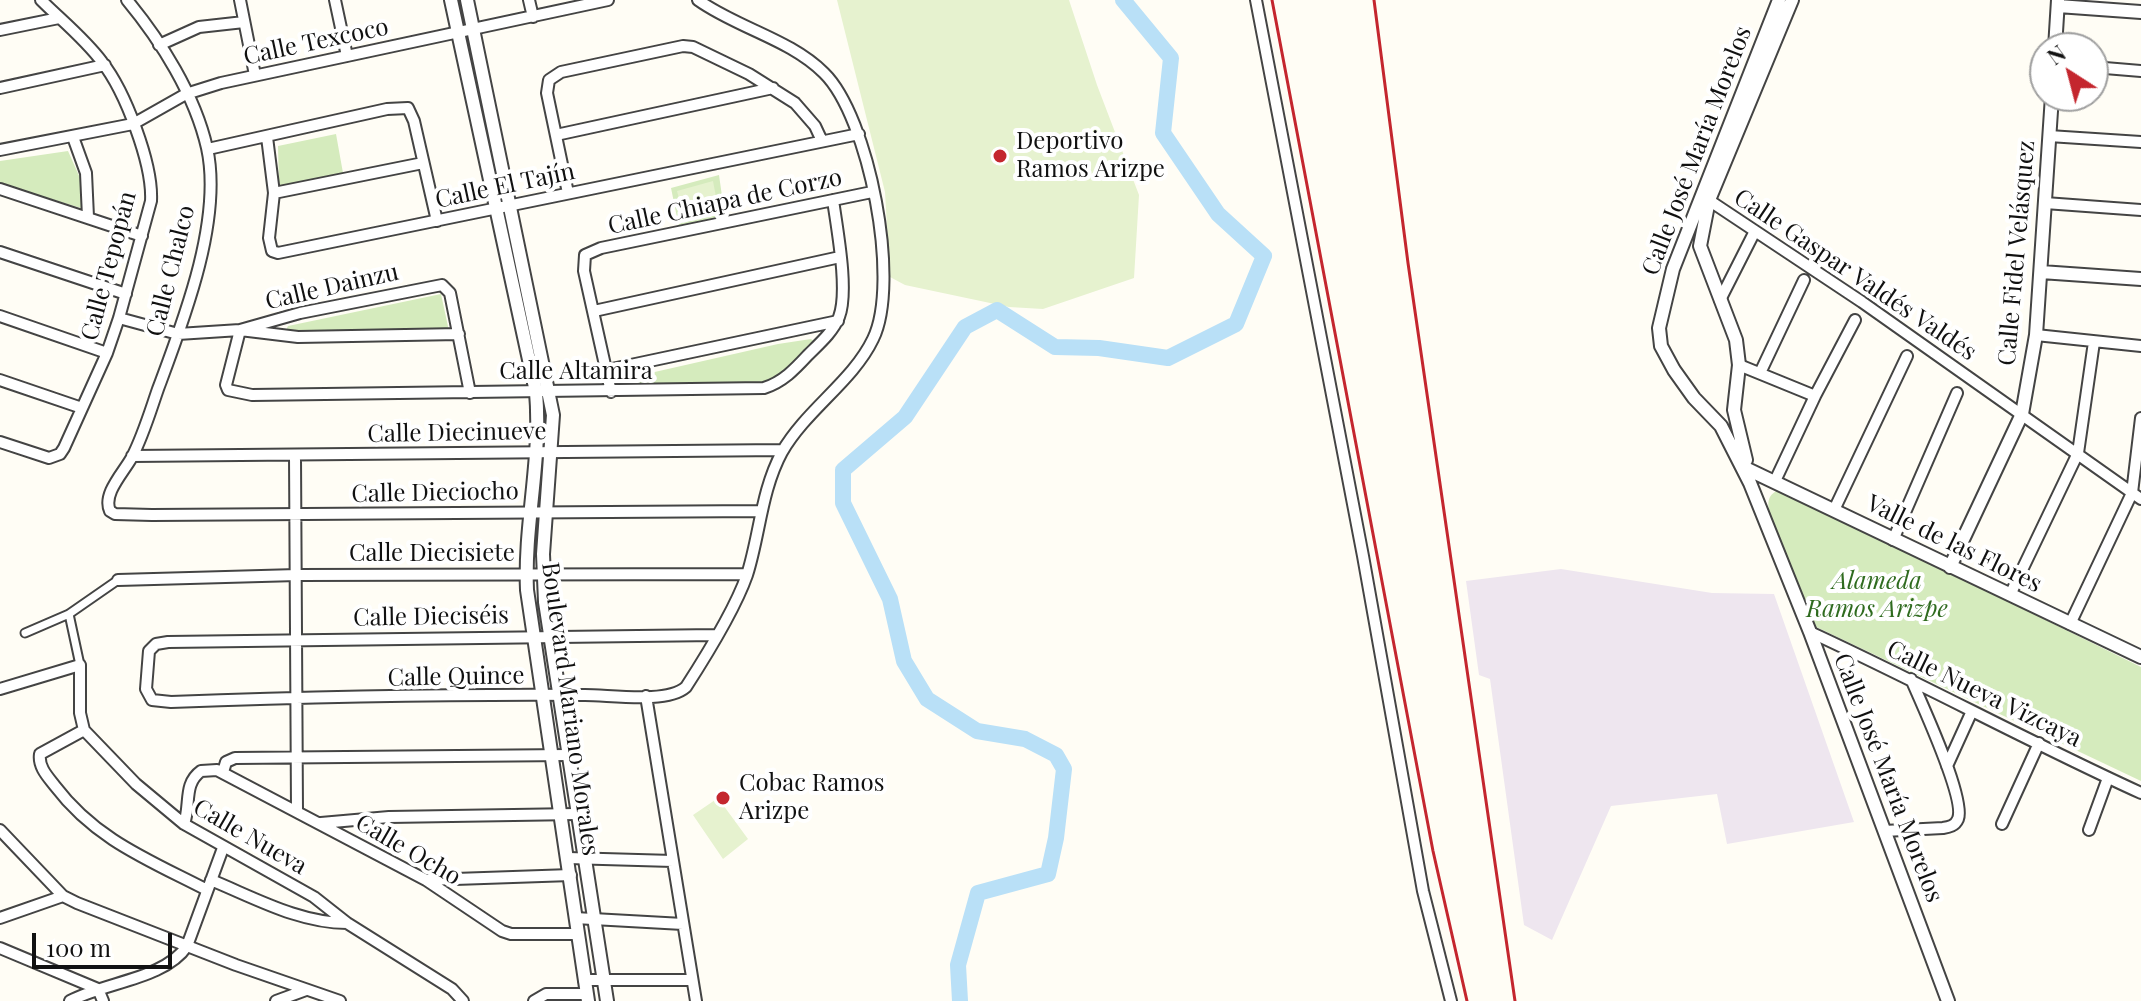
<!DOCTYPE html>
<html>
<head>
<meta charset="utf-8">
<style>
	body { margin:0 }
	#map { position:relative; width:2141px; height:1001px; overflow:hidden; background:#fffdf5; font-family:"Playfair Display",serif }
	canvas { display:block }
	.north { position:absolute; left:2029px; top:32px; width:80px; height:80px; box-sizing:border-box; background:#fff; border:2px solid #a0a0a0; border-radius:50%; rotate:324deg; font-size:22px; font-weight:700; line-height:32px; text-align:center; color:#111 }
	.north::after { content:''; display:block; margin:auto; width:28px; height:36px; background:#c4262e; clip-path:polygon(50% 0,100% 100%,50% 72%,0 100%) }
	.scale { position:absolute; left:32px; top:933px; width:140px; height:36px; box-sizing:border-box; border:4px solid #111; border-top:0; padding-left:10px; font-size:24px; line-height:28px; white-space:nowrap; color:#111; -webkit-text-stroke:6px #fff; paint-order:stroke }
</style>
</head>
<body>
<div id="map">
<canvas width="2141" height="1001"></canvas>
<div class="north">N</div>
<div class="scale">100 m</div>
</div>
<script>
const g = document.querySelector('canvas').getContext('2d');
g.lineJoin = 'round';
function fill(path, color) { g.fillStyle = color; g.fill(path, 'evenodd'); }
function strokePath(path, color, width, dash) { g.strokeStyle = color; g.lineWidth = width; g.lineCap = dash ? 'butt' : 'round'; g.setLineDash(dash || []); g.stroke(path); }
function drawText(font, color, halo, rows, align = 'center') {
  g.font = font + ' "Playfair Display",serif'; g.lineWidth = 8; g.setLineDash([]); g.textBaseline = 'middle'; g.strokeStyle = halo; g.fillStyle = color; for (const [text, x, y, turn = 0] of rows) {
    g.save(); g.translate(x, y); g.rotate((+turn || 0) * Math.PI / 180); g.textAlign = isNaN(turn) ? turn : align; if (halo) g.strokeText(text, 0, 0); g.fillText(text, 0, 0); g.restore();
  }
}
const industrial = new Path2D(`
	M1561,569L1712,593L1774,594L1854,822L1727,844L1717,794L1611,806L1552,940L1524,925L1490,679L1479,675L1466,581Z`);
const green = new Path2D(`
	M336,134L343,173L279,186L278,146Z
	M68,151L81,180V208L0,184V161Z
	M719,175L725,217L679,227L671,188Z
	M441,294L449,331L285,332L288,326Z
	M811,339L816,343L768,385L615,390V381L778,344Z
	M1778,490L1784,491L2141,667V781L1812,625L1769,513C1768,502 1767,496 1778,490Z`);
const pitch = new Path2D(`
	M837,0H1069L1097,85L1139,195L1134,278L1043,309L1009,307L905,285L890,277L885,192Z
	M713,181L717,202L682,210L677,191Z
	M718,798L748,839L723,859L693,815Z`);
const river = new Path2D(`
	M960,1001L958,965L978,893L1048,874L1056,838L1064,769L1056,755L1025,739L977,731L927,699L904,661L890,599L843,503V470L905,417L965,327L997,310L1055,347L1099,348L1168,358L1236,324L1264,256L1218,214L1163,133L1171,58L1123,0`);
const pedestrian = new Path2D(`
	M69,614L80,665
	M25,633L69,614L118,580`);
const minor = new Path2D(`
	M127,0C161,41 195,95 207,148C223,220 183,322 158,389C150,412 143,436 132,457C124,472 102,494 110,511L115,514L152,515L761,511
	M240,0L255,75
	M335,0L347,56
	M529,0L533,17
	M698,0C737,28 790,39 824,73C869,117 901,282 873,339C853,381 806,410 782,452C761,491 760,534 747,575C735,609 706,656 686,687C667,704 611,695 585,695C447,694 309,697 171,702L152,700L146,689L149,651L156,644L168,642L716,635
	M1256,0L1363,556L1423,891L1451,1001
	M0,30L59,18
	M159,45L199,27L244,22
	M2093,67L2141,71
	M0,88L105,65
	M556,135L773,88
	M2049,136L2141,142
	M73,137L86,173L88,217
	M267,137L274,193L269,238L272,251L278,253L859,134
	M208,149L387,109L408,108L414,121L437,221
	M0,150L133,124L186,94L221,83L608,0
	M0,189L142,236
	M274,193L423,163
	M568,193L547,93L549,80L561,72L683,46L693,47L749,74L795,103L815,126L822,141
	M1704,197L1862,302L2141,499
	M2045,203L2141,210
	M0,252L126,294
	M1720,300L1755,231
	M594,311L840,257
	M0,316L107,353
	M119,318L178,334L240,330L300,313L442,285L450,293L470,393
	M459,334L298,337L240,330L226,385L228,390L252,395L764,388C783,382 795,369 808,355C819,344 833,332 839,317C849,291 837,229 833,200
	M2036,335L2141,346
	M1739,365L1815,396
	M607,370L838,321
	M1760,373L1804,280
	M0,380L82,408
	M611,392L584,271L585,255L601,248L872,192
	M0,442L49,458L60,454L64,448L107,353L119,318L151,201C153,164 125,91 102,62C85,39 61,20 41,0
	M132,456L783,450
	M295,456L297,811
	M1775,481L1815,396L1855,320
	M1834,510L1907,356
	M1893,540L1957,393
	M118,580L297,575L747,574
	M2010,595L2078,453L2094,342
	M2070,624L2132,493L2141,418
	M1810,632C1921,683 2029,742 2141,793
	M0,689L80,665V713L84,730L136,784L184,824L314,897L347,923L452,989L463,1001
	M646,696L696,1001
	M84,730L40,754C38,767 48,777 55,786C96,840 149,860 207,890
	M1947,766L1972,711
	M223,772L226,762L235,758L568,755
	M321,823L389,817L576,814
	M184,824C191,804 183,784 201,771L217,770L426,880L502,931L511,934H578
	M2002,824L2039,743
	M0,830L63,896L77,903L236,965L340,1001
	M2089,830L2108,778
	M1884,831L1943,828C1949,827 1955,826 1958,819C1966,799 1921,702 1911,679
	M568,858L673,861
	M211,880C255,898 299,923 347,923
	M426,880L571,875
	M0,918L63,896
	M575,918L683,924
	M0,948L98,989L103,1001
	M584,980H692
	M70,1001C105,982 165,979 187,946L223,848
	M276,1001L306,990
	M534,1001L546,994H587`);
const tertiary = new Path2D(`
	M451,0L536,392C542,459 524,524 527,590L588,1001
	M467,0L553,415L543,554L545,602L607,1001
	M1779,0L1673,269L1659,328L1661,346L1674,370L1694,398L1721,426L1750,483L1810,632L1948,1001
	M2058,6L2141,12
	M2055,48L2058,0
	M2041,272L2141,279
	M1746,460L1734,410L1739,365L1736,340L1700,246L1709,200L1792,0
	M1743,467L2141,657
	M1950,567L2022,414L2036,335L2052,96`);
const rail = new Path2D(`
	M1272,0L1433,851L1467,1001
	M1374,0L1408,263L1515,1001`);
const markers = [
	[1000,156,8,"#c4262e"],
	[723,798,8,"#c4262e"]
];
const streetNames = [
	["Calle Texcoco",316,42,-12],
	["Calle José María Morelos",1697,151,-69],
	["Calle El Tajín",505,186,-12],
	["Calle Chiapa de Corzo",725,202,-12],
	["Calle Fidel Velásquez",2017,253,-85],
	["Calle Tepopán",109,266,-75],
	["Calle Chalco",171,271,-76],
	["Calle Gaspar Valdés Valdés",1855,275,34],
	["Calle Dainzu",332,287,-13],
	["Calle Altamira",576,372],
	["Calle Diecinueve",457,433,-1],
	["Calle Dieciocho",435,493,-1],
	["Valle de las Flores",1954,544,26],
	["Calle Diecisiete",432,554],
	["Calle Dieciséis",431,617,-1],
	["Calle Quince",456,677,-1],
	["Calle Nueva Vizcaya",1984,694,26],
	["Boulevard Mariano Morales",570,709,82],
	["Calle José María Morelos",1888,778,69],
	["Calle Nueva",250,837,30],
	["Calle Ocho",408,850,30]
];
const poiNames = [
	["Deportivo",1016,142],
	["Ramos Arizpe",1016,170],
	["Cobac Ramos",739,784],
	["Arizpe",739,812]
];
const parkNames = [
	["Alameda",1877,582],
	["Ramos Arizpe",1877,610]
];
fill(industrial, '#eee6ef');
fill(green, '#d5ebbd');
fill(pitch, '#e6f2cf');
strokePath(river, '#b9e0f7', 16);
strokePath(pedestrian, '#444', 11);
strokePath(minor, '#444', 14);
strokePath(tertiary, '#444', 16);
strokePath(pedestrian, '#fff', 7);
strokePath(minor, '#fff', 10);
strokePath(tertiary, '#fff', 12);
strokePath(rail, '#c4262e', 3);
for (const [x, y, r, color] of markers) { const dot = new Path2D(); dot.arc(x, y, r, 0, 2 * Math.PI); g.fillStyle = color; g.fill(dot); strokePath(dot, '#fff', 3); }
drawText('24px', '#111', '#fff', streetNames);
drawText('24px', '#111', '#fff', poiNames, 'left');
drawText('italic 24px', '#2f6b1f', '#fff', parkNames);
</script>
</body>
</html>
